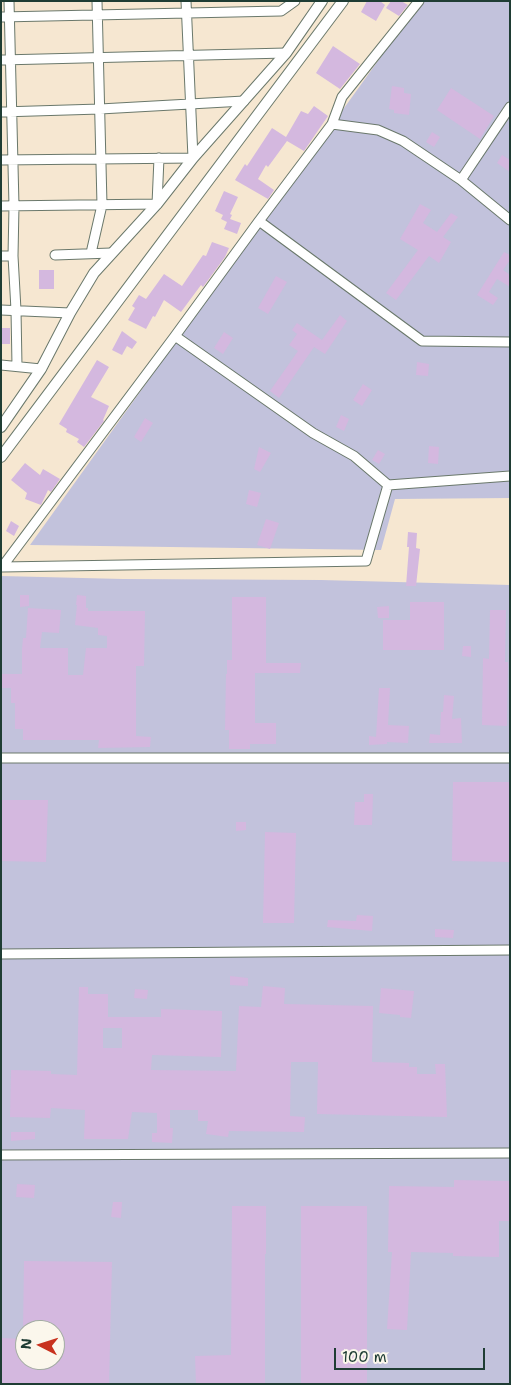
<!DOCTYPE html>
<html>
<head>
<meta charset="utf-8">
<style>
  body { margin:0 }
  #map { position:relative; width:511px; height:1385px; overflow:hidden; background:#f6e7d1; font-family:"Shantell Sans",sans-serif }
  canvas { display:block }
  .frame { position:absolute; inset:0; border:2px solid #1f3d34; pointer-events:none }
  .north { position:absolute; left:15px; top:1320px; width:50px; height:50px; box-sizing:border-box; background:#fbf7ec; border:1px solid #a3ada2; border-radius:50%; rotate:275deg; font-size:14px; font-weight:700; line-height:20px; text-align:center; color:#1f3d34 }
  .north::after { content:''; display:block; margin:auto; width:18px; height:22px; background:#c8321e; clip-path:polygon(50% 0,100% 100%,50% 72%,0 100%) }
  .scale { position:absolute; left:334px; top:1348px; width:151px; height:22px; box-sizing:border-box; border:2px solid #1f3d34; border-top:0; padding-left:6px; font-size:15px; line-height:18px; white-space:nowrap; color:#1f3d34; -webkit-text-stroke:4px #fbf7ec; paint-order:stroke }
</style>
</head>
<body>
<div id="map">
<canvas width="511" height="1385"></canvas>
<div class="frame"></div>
<div class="north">N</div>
<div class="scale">100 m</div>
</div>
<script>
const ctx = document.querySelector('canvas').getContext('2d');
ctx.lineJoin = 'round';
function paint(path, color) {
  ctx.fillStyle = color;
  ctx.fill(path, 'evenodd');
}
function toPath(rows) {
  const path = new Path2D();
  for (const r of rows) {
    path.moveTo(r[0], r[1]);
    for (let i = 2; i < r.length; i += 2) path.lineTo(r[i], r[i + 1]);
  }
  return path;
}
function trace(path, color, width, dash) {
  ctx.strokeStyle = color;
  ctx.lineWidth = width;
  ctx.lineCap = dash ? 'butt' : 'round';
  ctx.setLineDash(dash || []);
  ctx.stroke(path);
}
paint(toPath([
  [421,1,510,1,510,498,395,499,381,550,30,545],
  [1,576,123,579,321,580,510,585,510,1384,1,1384],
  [25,1330,55,1330,55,1360,25,1360]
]), '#c2c2dc');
paint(toPath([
  [367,1,380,1,385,5,376,21,361,12],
  [391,1,401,1,408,5,399,16,386,8],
  [333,46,360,64,340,89,316,73],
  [392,86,404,88,404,93,411,94,409,115,394,113,394,110,389,109],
  [451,88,494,116,480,139,437,110],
  [314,106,328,116,304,151,287,141,268,167,266,165,258,179,274,190,268,199,235,180,245,164,247,166,272,128,286,137,301,111,308,114],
  [432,132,440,137,434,147,426,142],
  [502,155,510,160,510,172,497,163],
  [224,191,238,197,230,214,232,215,230,219,241,223,237,234,224,229,227,222,221,219,223,215,215,211],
  [420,204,431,210,423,223,437,232,451,213,458,217,443,237,451,242,439,263,429,256,396,300,386,293,418,250,400,239],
  [212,242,229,248,225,257,203,287,201,285,181,312,164,300,155,317,153,316,146,329,128,320,135,308,132,306,139,295,146,299,164,274,182,286,203,255,206,256],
  [504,252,510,255,510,260,503,270,510,275,510,287,497,279,489,292,498,298,493,305,477,295],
  [39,270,54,270,54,289,39,289],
  [276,276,287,282,268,314,258,308],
  [340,315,347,321,325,354,314,347,279,398,270,391,298,351,289,345,297,334,292,330,297,323,322,340],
  [1,328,10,328,10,344,1,344],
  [122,331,137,342,132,349,127,346,122,355,112,350],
  [224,332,233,338,223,354,214,348],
  [97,360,109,367,91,397,109,406,103,420,104,421,84,447,77,442,79,439,66,432,67,429,59,424],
  [417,362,429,364,428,376,416,375],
  [363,384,372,390,362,406,353,400],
  [341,415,349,419,344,431,336,427],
  [145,418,153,423,141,442,134,437],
  [429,446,439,447,438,464,428,463],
  [259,447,271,453,260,472,254,469],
  [378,450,385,454,379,464,372,460],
  [25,463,40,475,43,469,60,479,51,492,48,490,41,505,25,499,27,493,11,480],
  [249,490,261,493,257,507,246,504],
  [266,519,279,523,270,549,257,545],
  [11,521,19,526,14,536,6,531],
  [408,532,417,533,416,548,420,549,416,586,406,586,409,547,407,547],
  [20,595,29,595,29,606,20,607],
  [77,595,86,596,86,608,88,608,88,611,145,611,144,666,136,666,136,736,151,737,150,747,98,748,99,740,23,740,23,729,15,729,15,703,11,703,11,688,1,688,1,674,22,674,22,649,23,638,26,638,28,608,61,610,59,633,42,632,40,648,68,648,68,675,83,675,86,648,107,648,107,636,98,635,98,628,75,625,77,605,76,605],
  [232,597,266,597,266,663,301,663,300,673,255,673,255,723,276,723,276,744,250,744,250,749,229,749,229,730,225,730,226,674,227,674,227,660,232,660],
  [410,602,444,602,444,650,383,650,383,620,410,620],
  [389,606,389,618,378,618,377,607],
  [490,610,506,610,505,662,508,662,507,726,482,725,483,658,489,659],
  [463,646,471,646,471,657,462,656],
  [379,688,390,688,388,725,409,726,408,743,387,742,387,744,369,745,369,736,376,737],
  [444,695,454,696,452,719,461,718,462,743,429,743,430,734,440,735,441,712,443,712],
  [453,782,510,782,510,862,452,861],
  [364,794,373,794,372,825,354,825,355,802,364,802],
  [1,800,48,800,46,862,1,861],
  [236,822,246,822,246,830,236,831],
  [265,832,296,833,294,923,263,923],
  [357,915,373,916,372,931,327,927,328,920,356,921],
  [435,929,454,930,453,938,435,937],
  [230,976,248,978,248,986,230,985],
  [263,986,285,988,284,1004,373,1006,372,1062,409,1063,409,1067,417,1067,417,1074,436,1074,435,1064,445,1064,447,1117,317,1114,318,1062,291,1062,290,1116,305,1117,304,1132,229,1131,228,1137,206,1134,208,1121,198,1121,198,1110,170,1110,170,1128,173,1128,172,1143,152,1142,152,1133,157,1133,157,1113,132,1112,128,1139,84,1139,85,1110,51,1108,50,1118,10,1117,11,1070,51,1071,51,1074,77,1075,79,987,88,987,88,994,108,994,108,1017,161,1017,161,1009,222,1011,221,1057,152,1055,151,1070,236,1071,239,1006,261,1007],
  [103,1028,122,1028,122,1048,103,1048],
  [381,988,414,991,411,1018,400,1017,400,1015,379,1013],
  [135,989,148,990,147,999,134,998],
  [11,1132,35,1132,35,1139,11,1141],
  [454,1180,510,1181,510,1221,499,1221,499,1257,453,1256,453,1253,411,1252,407,1330,387,1329,392,1252,388,1252,389,1186,454,1187],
  [17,1184,35,1185,34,1198,16,1197],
  [113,1202,122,1202,121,1218,111,1217],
  [232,1206,266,1206,266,1254,265,1254,265,1384,196,1384,195,1356,231,1355],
  [301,1206,367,1206,367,1384,301,1384],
  [24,1261,112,1262,109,1384,1,1384,1,1338,25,1339,25,1360,55,1360,55,1330,23,1330]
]), '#d4b8df');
const minor = toPath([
  [9,1,14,206,13,256,16,310,17,366],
  [1,17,281,11,295,1],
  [1,60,286,53],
  [1,112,100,109,244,101],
  [332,124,342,97,419,1],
  [1,160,193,158,186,1],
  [461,180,510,107],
  [1,206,157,204,159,158],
  [510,220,461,180,403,141,378,130,332,124,259,221,422,341,510,342],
  [91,253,102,205,97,1],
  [55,255,111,253],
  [1,256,13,256],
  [1,310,70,313],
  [175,336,259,221],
  [1,365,41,369],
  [388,485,510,476],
  [1,567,2,567,366,561,388,485,354,456,313,433,175,336,2,567],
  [1,758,510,758],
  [1,954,510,950],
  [1,1155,510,1153]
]);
const tertiary = toPath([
  [1,427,41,369,70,313,94,273,157,204,193,158,286,53,322,1],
  [1,457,343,1]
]);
trace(minor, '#6a786b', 11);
trace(tertiary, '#6a786b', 12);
trace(minor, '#fff', 9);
trace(tertiary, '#fff', 10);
</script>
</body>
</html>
